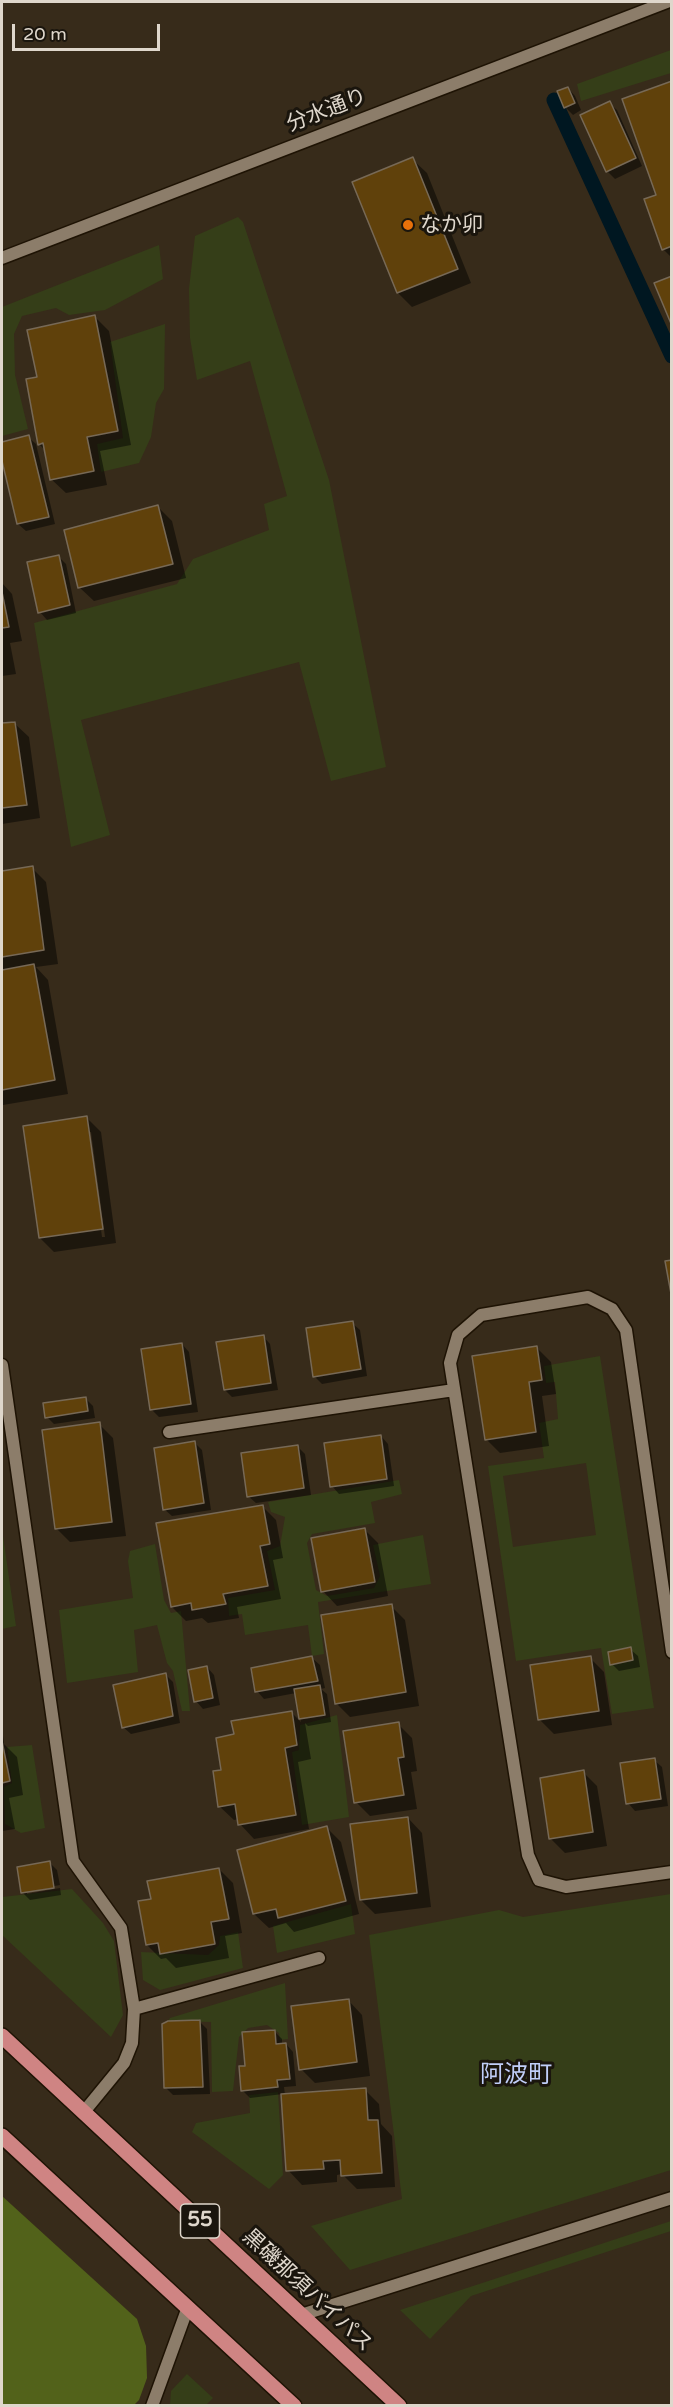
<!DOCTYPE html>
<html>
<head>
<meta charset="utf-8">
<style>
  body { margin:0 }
  #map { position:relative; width:673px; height:2407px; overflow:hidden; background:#372b1a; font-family:"Varela Round",sans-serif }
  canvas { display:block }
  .frame { position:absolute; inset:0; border:3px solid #dfd7cc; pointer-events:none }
  .scale { position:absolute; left:12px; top:24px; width:148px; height:27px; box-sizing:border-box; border:3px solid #dfd7cc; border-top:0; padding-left:8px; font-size:18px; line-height:21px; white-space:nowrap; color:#dfd7cc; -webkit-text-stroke:4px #1a150d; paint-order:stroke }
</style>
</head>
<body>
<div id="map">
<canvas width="673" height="2407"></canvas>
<div class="frame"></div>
<div class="scale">20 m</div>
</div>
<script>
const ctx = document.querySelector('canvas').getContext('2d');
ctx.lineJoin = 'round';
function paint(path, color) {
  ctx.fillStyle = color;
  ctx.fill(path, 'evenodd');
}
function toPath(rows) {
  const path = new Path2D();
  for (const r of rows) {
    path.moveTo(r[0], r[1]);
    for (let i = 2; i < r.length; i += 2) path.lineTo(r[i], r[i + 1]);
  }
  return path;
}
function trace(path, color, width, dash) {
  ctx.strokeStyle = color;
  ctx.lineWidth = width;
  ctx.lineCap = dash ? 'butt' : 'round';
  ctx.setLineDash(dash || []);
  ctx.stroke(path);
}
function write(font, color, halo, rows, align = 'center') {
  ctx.font = font + ' "Varela Round","Noto Sans JP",sans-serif';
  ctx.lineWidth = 6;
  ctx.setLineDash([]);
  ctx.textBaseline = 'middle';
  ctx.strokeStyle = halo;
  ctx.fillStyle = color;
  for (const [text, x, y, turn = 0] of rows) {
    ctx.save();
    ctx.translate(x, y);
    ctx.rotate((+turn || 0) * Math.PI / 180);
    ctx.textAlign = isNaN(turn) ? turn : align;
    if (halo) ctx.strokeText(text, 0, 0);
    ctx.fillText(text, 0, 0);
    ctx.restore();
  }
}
paint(toPath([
  [671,50,671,73,581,101,577,84],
  [238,217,243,222,329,480,386,767,331,781,299,662,81,720,110,835,71,847,34,623,177,584,193,559,269,530,264,504,287,496,250,361,197,380,190,338,189,289,195,236],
  [159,245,163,279,105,310,69,315,56,308,22,316,14,334,15,375,28,429,2,436,2,307],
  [165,324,164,389,156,403,151,437,139,463,101,472,97,444,123,438,110,342],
  [600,1356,654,1708,612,1714,601,1648,516,1661,488,1466,544,1458,539,1423,558,1419,555,1382,546,1383,544,1366],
  [586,1463,596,1535,513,1547,503,1476],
  [399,1480,402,1494,371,1502,375,1523,312,1534,307,1543,316,1590,327,1596,374,1588,380,1576,373,1545,423,1535,431,1584,318,1602,324,1654,312,1656,308,1625,245,1635,242,1614,229,1616,228,1598,275,1590,267,1551,280,1546,285,1517,271,1512,268,1502],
  [2,1529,16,1626,2,1629],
  [155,1544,164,1600,171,1613,181,1611,190,1711,182,1711,173,1671,167,1663,157,1625,134,1630,138,1672,67,1683,59,1610,133,1598,128,1561,130,1551],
  [337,1715,349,1817,302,1825,292,1752,299,1750,300,1725],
  [32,1745,45,1828,21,1833,5,1824,4,1787,12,1783,7,1747],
  [72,1889,103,1923,114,1941,123,2015,111,2037,2,1935,2,1897],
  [671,1894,671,2170,350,2270,311,2226,402,2199,369,1935,499,1910,523,1917],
  [351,1904,355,1934,277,1953,273,1926],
  [238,1932,243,1968,160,1990,143,1980,141,1952,208,1955,219,1945,220,1936],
  [285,1983,288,2039,280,2040,279,2033,267,2025,248,2028,239,2037,233,2091,212,2092,211,2022,168,2021,170,2018],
  [278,2092,283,2175,269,2189,192,2132,196,2123,250,2113,249,2095],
  [671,2221,671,2231,471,2296,430,2339,400,2310],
  [187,2374,213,2398,206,2405,170,2405,171,2391]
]), '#353e18');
paint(toPath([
  [2,2196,137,2319,146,2346,147,2378,139,2400,134,2405,2,2405]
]), '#52621a');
paint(toPath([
  [672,83,672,258,663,249,658,196],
  [568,88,575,96,581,110,573,115,565,107],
  [609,103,617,110,642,166,615,179,607,171,582,116],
  [412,159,427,173,471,283,412,307,398,293,354,183],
  [95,317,109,331,131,445,100,451,107,485,66,493,51,479,46,451,39,444,38,378],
  [28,437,36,444,55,524,26,531,18,524,2,455,2,444],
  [158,507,172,521,186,578,94,601,79,587],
  [59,557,66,564,76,613,47,620,40,612],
  [2,583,12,594,22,641,10,643,16,674,2,676],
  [14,723,29,737,40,818,2,824,2,725],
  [32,868,46,882,58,964,36,967,48,980,68,1094,3,1105,2,872],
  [87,1118,101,1132,116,1243,54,1252,40,1238],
  [88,1132,91,1132,105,1237,102,1237],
  [352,1323,360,1330,367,1376,322,1384,314,1376],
  [263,1336,270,1344,278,1390,232,1397,225,1390],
  [182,1344,189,1352,198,1412,159,1417,152,1410,143,1350],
  [537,1348,551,1362,556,1394,542,1396,549,1446,500,1453,486,1439],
  [86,1399,93,1406,95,1418,54,1424,47,1417],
  [99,1424,113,1438,126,1536,70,1542,56,1528],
  [381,1436,388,1444,394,1486,339,1494,332,1486],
  [195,1443,202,1450,211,1510,172,1516,164,1509],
  [297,1446,305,1454,311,1495,256,1503,248,1496],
  [262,1506,276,1520,283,1558,273,1560,281,1599,237,1607,239,1618,208,1623,202,1618,186,1621,172,1607],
  [364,1529,378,1543,388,1596,337,1606,323,1591],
  [391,1606,405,1620,419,1706,350,1717,336,1703],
  [630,1649,638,1656,640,1667,619,1671,612,1664],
  [312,1658,320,1665,325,1688,321,1689,327,1694,331,1722,308,1726,305,1723,311,1759,298,1762,309,1829,254,1839,240,1824,239,1819,234,1820,219,1806,223,1771,235,1736,291,1712,301,1722,296,1693,264,1699,257,1691],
  [590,1658,604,1672,612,1725,554,1734,539,1719],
  [207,1667,214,1675,220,1705,203,1709,196,1701],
  [166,1675,173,1682,180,1723,131,1734,123,1727],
  [398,1724,412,1738,417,1771,411,1772,417,1809,370,1816,356,1802],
  [2,1728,4,1744,17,1757,23,1795,9,1798,15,1829,2,1831],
  [654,1760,662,1767,668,1806,635,1811,628,1803],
  [583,1772,597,1786,607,1846,565,1853,551,1839],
  [408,1818,422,1833,431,1907,375,1914,361,1900],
  [327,1828,341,1842,359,1914,294,1932,286,1923,269,1928,254,1914],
  [50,1863,57,1870,60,1885,27,1891,27,1894,60,1888,61,1895,30,1900,23,1893],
  [219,1869,233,1883,242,1933,225,1936,229,1958,176,1968,166,1958,161,1959,147,1945,152,1900],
  [348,2000,362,2015,370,2076,315,2083,301,2069],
  [200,2022,207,2029,210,2094,173,2095,165,2087],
  [274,2031,282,2039,282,2045,286,2044,293,2052,296,2086,284,2087,285,2095,365,2090,379,2104,381,2124,392,2136,395,2187,357,2189,342,2174,337,2175,337,2182,302,2185,288,2170,283,2094,250,2098,242,2090,247,2067]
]), '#0007');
trace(toPath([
  [554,100,672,356]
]), '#001721', 15);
const building = toPath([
  [672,81,672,246,662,250,644,199,656,195,622,99,672,81],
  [568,87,575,103,564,108,557,91,568,87],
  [610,101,636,158,606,172,580,115,610,101],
  [413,157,458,269,397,293,352,182,413,157],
  [672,276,672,326,654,283,672,276],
  [95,315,118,431,87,437,94,471,50,480,43,443,38,445,26,379,37,377,27,330,95,315],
  [29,435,49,517,17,524,2,461,2,442,29,435],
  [158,505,173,564,78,588,64,530,158,505],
  [59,555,70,605,38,613,27,562,59,555],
  [2,592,9,627,2,628,2,592],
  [15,722,27,805,2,808,2,723,15,722],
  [33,866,44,950,2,957,2,871,33,866],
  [34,964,55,1080,2,1090,2,970,34,964],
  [87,1116,103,1229,39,1238,23,1126,87,1116],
  [672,1260,672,1299,665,1261,672,1260],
  [353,1321,361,1369,313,1377,306,1328,353,1321],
  [264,1335,271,1383,224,1390,216,1342,264,1335],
  [182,1343,191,1404,150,1410,141,1349,182,1343],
  [537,1346,542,1380,529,1382,536,1432,485,1440,472,1356,537,1346],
  [86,1397,88,1411,45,1418,43,1403,86,1397],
  [100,1422,112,1522,55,1529,42,1430,100,1422],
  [381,1435,387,1479,330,1487,324,1443,381,1435],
  [195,1441,204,1503,163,1510,154,1448,195,1441],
  [298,1445,304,1488,247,1497,241,1453,298,1445],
  [263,1505,270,1544,260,1546,268,1586,223,1594,226,1604,192,1610,191,1603,171,1607,156,1523,263,1505],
  [365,1528,375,1582,321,1592,311,1538,365,1528],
  [392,1604,406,1692,335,1704,321,1615,392,1604],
  [631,1647,633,1660,610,1665,608,1652,631,1647],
  [312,1656,318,1681,255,1692,251,1668,312,1656],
  [591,1656,599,1711,538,1720,530,1665,591,1656],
  [207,1666,213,1698,194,1702,188,1670,207,1666],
  [166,1673,173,1716,122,1728,113,1685,166,1673],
  [320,1685,325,1715,299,1719,294,1689,320,1685],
  [292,1711,297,1745,285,1748,296,1815,238,1825,235,1804,218,1807,213,1771,221,1770,216,1738,234,1734,231,1721,292,1711],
  [399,1722,404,1757,398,1758,404,1795,354,1803,343,1731,399,1722],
  [2,1741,10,1781,2,1783,2,1741],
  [655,1758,661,1799,626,1804,620,1763,655,1758],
  [584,1770,593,1832,549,1839,540,1778,584,1770],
  [408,1817,417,1893,360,1900,350,1824,408,1817],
  [327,1826,346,1901,278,1918,276,1909,253,1914,237,1850,327,1826],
  [50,1861,54,1888,21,1893,17,1867,50,1861],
  [219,1868,229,1919,211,1922,215,1944,160,1954,158,1943,146,1945,138,1901,151,1899,147,1881,219,1868],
  [349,1999,357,2062,299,2070,291,2006,349,1999],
  [200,2020,203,2087,164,2088,162,2024,168,2021,200,2020],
  [275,2030,276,2044,286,2043,290,2079,277,2080,278,2087,241,2091,239,2066,245,2066,242,2032,275,2030],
  [366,2088,368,2120,378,2120,382,2173,341,2176,340,2160,323,2161,324,2169,286,2171,281,2094,366,2088]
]);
paint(building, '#60410b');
trace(building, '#776956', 1.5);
const minor = toPath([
  [2,1365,73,1861,121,1928,134,2009,132,2043,124,2063,83,2113],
  [169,1432,454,1390],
  [672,1652,626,1330,612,1309,588,1297,481,1315,458,1335,450,1363,528,1855,539,1880,566,1887,672,1872],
  [134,2009,319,1958],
  [301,2315,672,2198],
  [152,2406,188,2307]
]);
const tertiary = toPath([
  [2,258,667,2]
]);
const primary = toPath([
  [2,2036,399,2406],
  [2,2136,294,2406]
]);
trace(minor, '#1e1304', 15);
trace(tertiary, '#1e1304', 15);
trace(primary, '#1e1304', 18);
trace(minor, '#8c7d6a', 12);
trace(tertiary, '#8c7d6a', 12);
trace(primary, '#cf8483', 15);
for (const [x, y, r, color] of [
  [408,225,6,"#e8710a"]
]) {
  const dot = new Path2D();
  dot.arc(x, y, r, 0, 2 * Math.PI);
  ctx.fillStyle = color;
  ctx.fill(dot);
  trace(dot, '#1a150d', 2);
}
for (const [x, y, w] of [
  [200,2221,39]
]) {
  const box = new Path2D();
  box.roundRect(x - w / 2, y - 17, w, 34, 4.5);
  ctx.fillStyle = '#1a150d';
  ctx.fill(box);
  trace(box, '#dfd7cc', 1.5);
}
write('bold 20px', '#dfd7cc', null, [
  ["55",200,2221]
]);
write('21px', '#dfd7cc', '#1a150d', [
  ["分水通り",327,111,-21],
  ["黒磯那須バイパス",307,2291,43]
]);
write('21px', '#dfd7cc', '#1a150d', [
  ["なか卯",420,225]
], 'left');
write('24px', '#c0cef8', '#1a150d', [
  ["阿波町",516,2076]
]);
</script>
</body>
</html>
